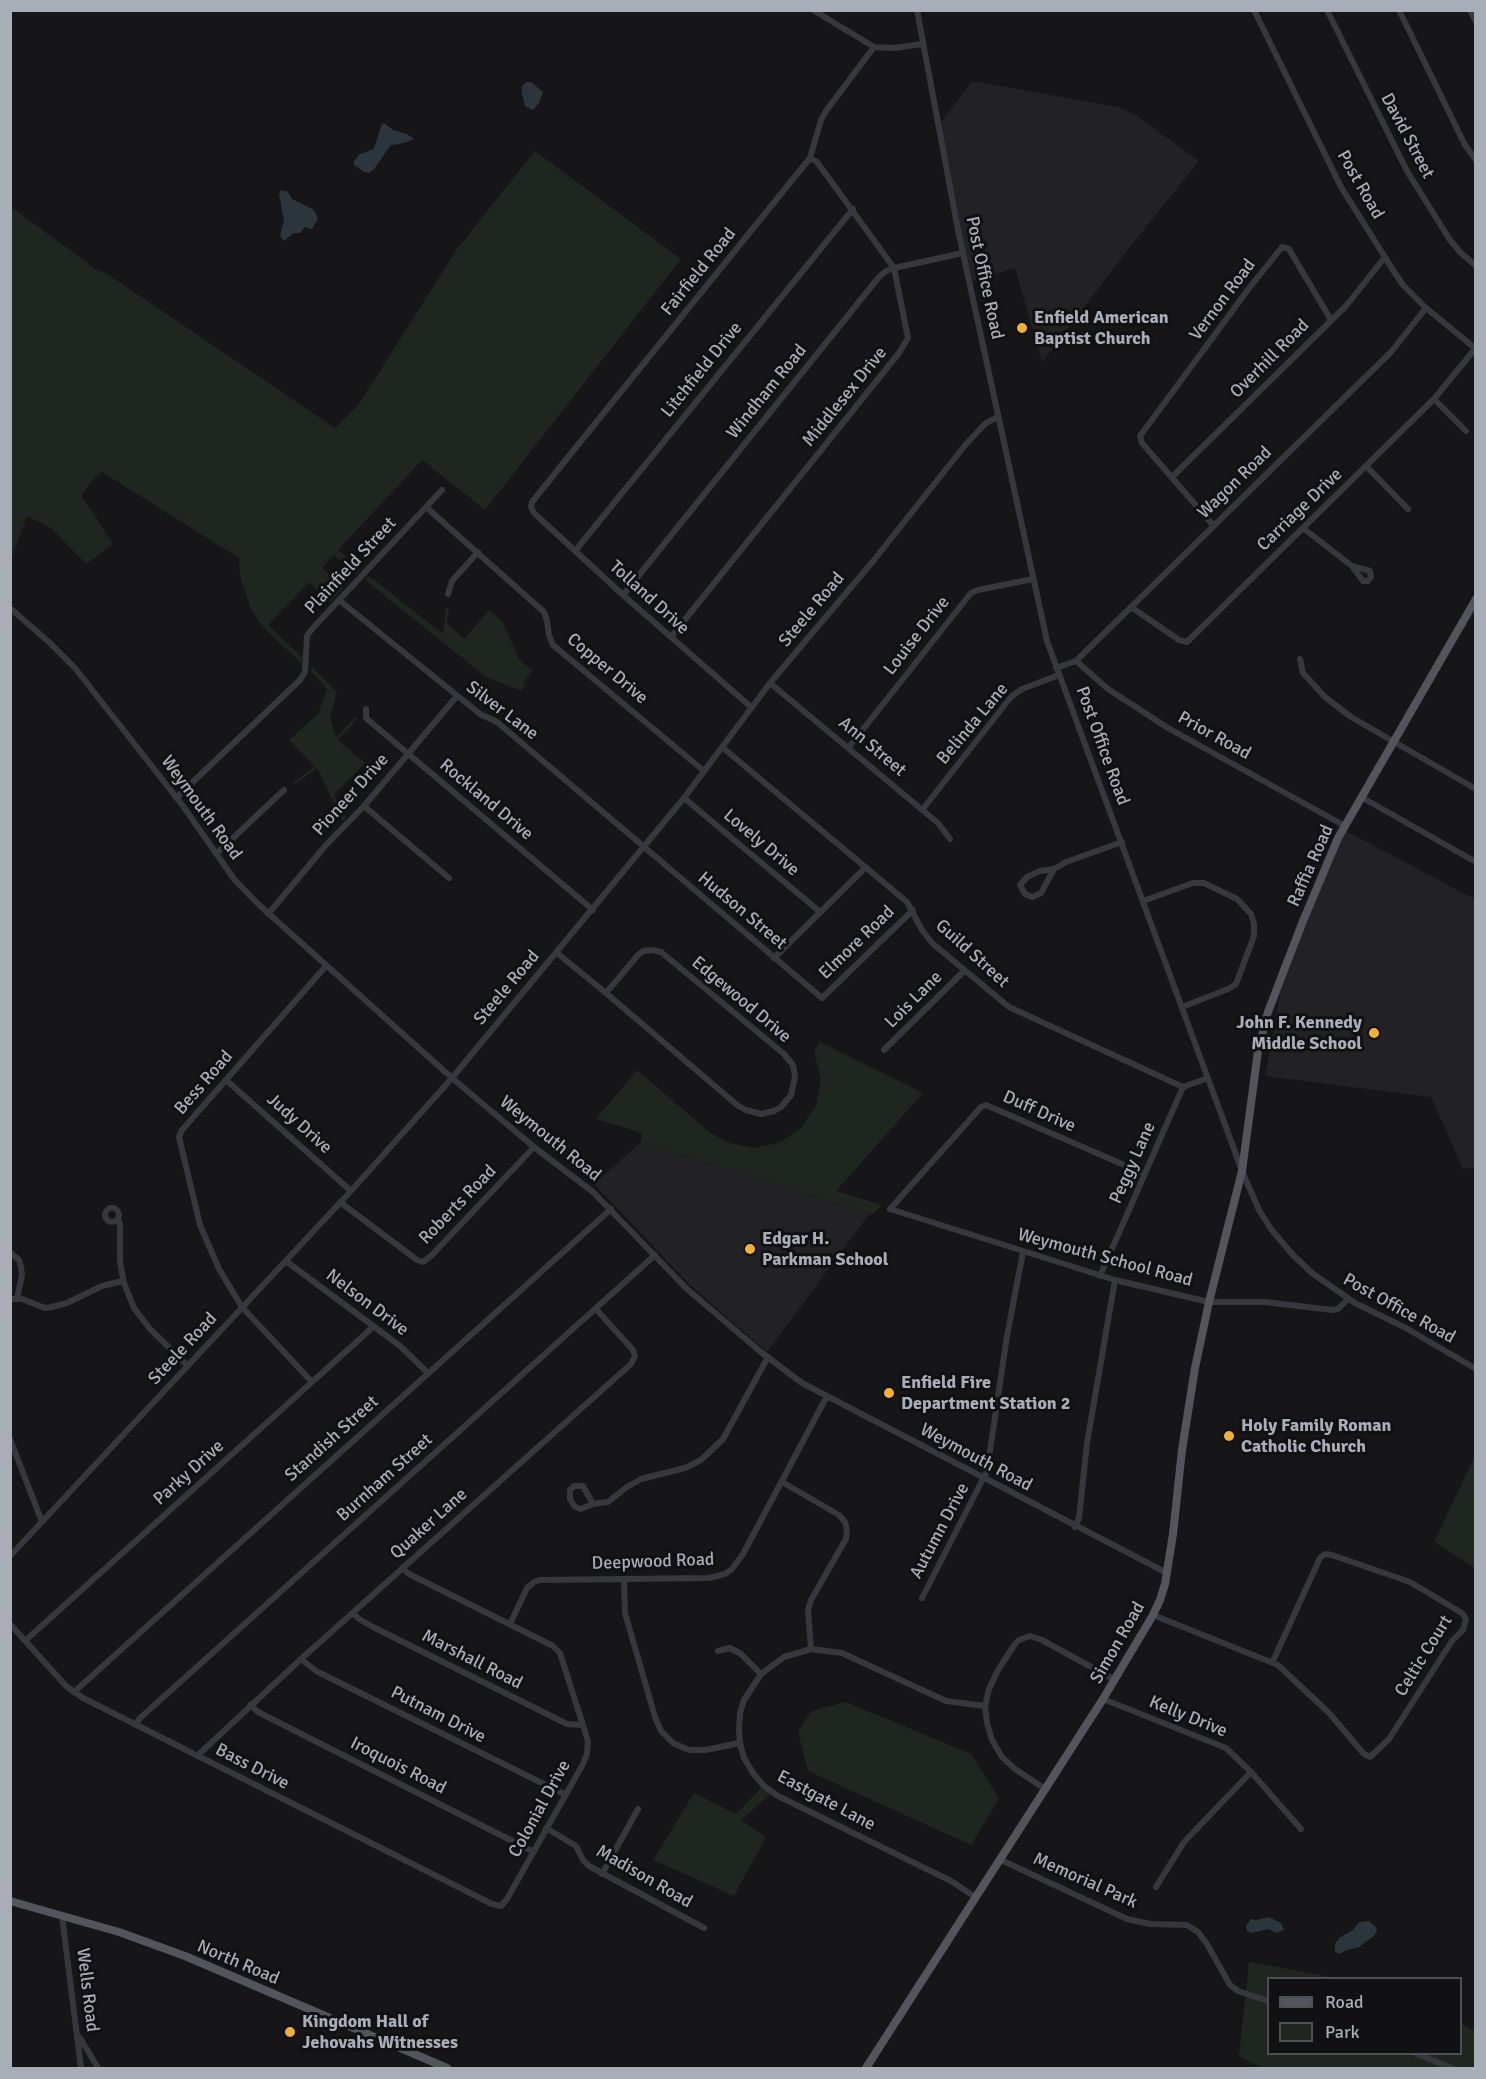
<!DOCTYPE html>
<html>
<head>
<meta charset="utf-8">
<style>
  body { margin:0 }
  #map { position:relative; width:1486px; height:2079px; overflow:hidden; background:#161618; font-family:Signika,sans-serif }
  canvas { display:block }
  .frame { position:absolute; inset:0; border:12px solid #a8adb8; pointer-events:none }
  .legend { position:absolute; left:1267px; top:1977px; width:195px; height:78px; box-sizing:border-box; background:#111113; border:2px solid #4d4f55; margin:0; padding:8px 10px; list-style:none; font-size:18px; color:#a8adb8 }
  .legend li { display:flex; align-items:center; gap:12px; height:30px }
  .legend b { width:30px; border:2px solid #4d4f55 }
</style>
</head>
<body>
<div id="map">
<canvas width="1486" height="2079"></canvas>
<div class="frame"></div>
<ul class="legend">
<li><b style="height:8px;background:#53555c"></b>Road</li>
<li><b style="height:16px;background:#1e261f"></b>Park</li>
</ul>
</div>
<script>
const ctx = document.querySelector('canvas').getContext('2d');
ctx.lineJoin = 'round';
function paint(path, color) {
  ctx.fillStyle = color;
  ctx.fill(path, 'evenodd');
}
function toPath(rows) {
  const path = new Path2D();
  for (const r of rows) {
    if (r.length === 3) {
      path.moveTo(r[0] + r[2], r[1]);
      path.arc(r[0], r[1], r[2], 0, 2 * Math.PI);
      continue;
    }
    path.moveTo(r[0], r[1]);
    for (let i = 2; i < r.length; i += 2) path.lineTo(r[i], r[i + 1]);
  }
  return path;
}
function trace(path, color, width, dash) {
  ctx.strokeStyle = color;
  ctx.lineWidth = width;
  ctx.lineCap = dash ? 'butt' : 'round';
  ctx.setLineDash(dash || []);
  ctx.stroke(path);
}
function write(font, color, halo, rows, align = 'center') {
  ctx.font = font + ' Signika,sans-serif';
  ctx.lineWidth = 6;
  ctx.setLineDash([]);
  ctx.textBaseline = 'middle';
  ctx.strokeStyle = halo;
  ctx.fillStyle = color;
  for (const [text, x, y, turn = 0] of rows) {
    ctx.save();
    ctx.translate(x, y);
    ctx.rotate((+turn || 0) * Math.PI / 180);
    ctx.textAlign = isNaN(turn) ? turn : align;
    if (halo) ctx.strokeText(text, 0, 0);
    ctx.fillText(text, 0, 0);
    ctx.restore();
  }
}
paint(toPath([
  [972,81,1118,107,1136,115,1199,161,1130,247,1042,362,1015,268,968,283,939,125],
  [1342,829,1475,899,1475,1167,1463,1169,1431,1097,1265,1076,1281,991],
  [641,1142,870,1213,767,1352,689,1284,594,1184]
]), '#222225');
paint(toPath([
  [535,151,681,259,485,510,422,460,338,550,360,569,356,573,334,555,322,568,343,588,330,602,309,582,268,625,302,657,302,664,261,625,251,609,240,577,239,558,102,472,90,483,82,496,113,544,86,564,51,528,27,516,11,560,11,207,92,266,93,268,106,273,335,428,359,404,457,249],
  [369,576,443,634,446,608,449,608,447,623,464,639,489,610,502,621,519,659,533,671,523,682,526,685,521,691,486,677,365,580],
  [312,667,337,692,330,718,336,738,355,717,357,719,338,740,365,763,334,795,346,818,343,821,317,768,294,785,293,783,315,766,289,740,318,714,327,689,311,672],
  [820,1042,923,1093,836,1191,882,1205,873,1214,641,1142,642,1133,596,1119,637,1070,707,1130,726,1142,753,1148,779,1143,801,1128,816,1106,821,1079,814,1052],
  [1475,1456,1475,1568,1434,1542],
  [846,1702,971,1754,999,1798,971,1845,808,1771,798,1732,811,1711],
  [765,1784,774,1791,741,1820,766,1837,734,1896,653,1860,694,1793,736,1814],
  [1249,1962,1337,1978,1268,1978,1268,2054,1460,2054,1461,2024,1475,2031,1475,2068,1262,2068,1239,2056]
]), '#1e261f');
paint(toPath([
  [526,82,531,82,543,92,539,103,533,110,525,106,522,94,522,86],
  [384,123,393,130,407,134,414,139,400,144,391,145,374,169,369,173,364,172,354,165,354,161,360,154,374,149,381,126],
  [281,190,288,192,292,199,314,210,318,219,312,229,305,227,300,233,294,233,284,241,280,236,284,221,279,194],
  [1269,1917,1281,1923,1284,1930,1277,1933,1268,1929,1252,1933,1247,1931,1246,1926,1251,1919,1257,1920],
  [1369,1921,1376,1927,1377,1931,1374,1936,1359,1947,1347,1950,1339,1954,1335,1952,1335,1944,1339,1938,1353,1930,1359,1922]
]), '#2c353c');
trace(toPath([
  [813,10,874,47,895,48,922,44],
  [917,10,958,230,1047,641,1242,1171,1259,1210,1271,1229,1292,1254,1312,1273,1355,1303,1406,1328,1476,1369],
  [1254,10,1341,187,1393,270,1403,285,1426,308,1476,349],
  [1327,10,1407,171,1450,240,1461,253,1476,266],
  [1399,10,1465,145,1476,160],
  [1470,10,1476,22],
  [1434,399,1466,431],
  [1366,466,1408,509],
  [1172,477,1346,306,1385,257],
  [426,507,544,612,547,621,549,635,553,645,704,771],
  [1213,525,1142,443,1140,436,1250,287,1282,247,1289,249,1331,320],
  [1303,528,1352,566,1363,581,1368,581,1371,577,1370,571,1352,566],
  [575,551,853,209],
  [448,594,452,581,478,552],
  [623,595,879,277,886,271,894,268,963,253],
  [339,600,480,714,497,722,822,998,913,910],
  [1131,607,1179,640,1187,642,1434,399,1475,349],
  [10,608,51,644,75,668,183,806,234,879,258,904,452,1078,534,1147,593,1192,687,1289,762,1353,802,1383,1167,1573],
  [671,637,899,353,908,338,894,268,817,162,810,158],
  [1300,659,1303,673,1325,697,1351,717,1476,789],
  [1076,661,1108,689,1168,728,1345,826],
  [1056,668,1076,661,1391,352,1426,308],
  [770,683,938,823,950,839],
  [751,707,623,595,534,513,531,507,532,502,577,446,810,158,821,120,826,111,874,47],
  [366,709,366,718,373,724,593,910],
  [722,747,907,902,922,930,932,943,1009,1007,1183,1087],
  [849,747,971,593,978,590,1033,579],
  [1361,797,1476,862],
  [176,798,300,680,305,672,307,636,311,630,442,490],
  [684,798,819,911],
  [364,806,449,878],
  [922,810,1011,697,1022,689,1059,675],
  [216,854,284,790],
  [1054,869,1041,893,1032,897,1025,894,1020,885,1027,877,1040,871,1054,869],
  [1054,869,1066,862,1122,842],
  [1143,901,1193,883,1204,883,1237,899,1251,914,1254,924,1254,936,1236,984,1228,989,1182,1007],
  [268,914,327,844,364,806,457,696],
  [652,950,661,952,784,1054,793,1065,795,1077,791,1095,781,1107,774,1111,761,1114,746,1110,737,1105,606,993,638,955,643,951,652,950],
  [557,953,606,993],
  [774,958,866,867],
  [884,1050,964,971],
  [226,1080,351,1191],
  [1145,1174,986,1105,981,1107,890,1209,1115,1280,1209,1302,1265,1302,1332,1310,1338,1309,1348,1299],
  [340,1202,417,1260,423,1262,431,1256,534,1147],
  [112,1215,7],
  [118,1220,120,1224,120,1262,124,1283,134,1308,150,1329,188,1366],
  [10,1252,19,1260,21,1267,22,1275,17,1299],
  [286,1261,400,1346,428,1373],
  [1100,1276,1183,1087,1208,1078],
  [10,1299,22,1299,45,1308,52,1307,67,1303,102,1286,123,1281],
  [312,1382,242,1307,219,1269,200,1225,179,1137,182,1130,326,966],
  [10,1439,42,1522],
  [782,1482,839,1515,845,1522,847,1530,846,1539,811,1600,808,1610,811,1649],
  [593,1504,581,1509,575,1507,570,1499,570,1490,574,1486,583,1486,593,1504,608,1502,627,1487,641,1479,685,1468,701,1460,723,1439,768,1357],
  [1075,1527,1079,1518,1087,1443,1115,1280],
  [10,1556,351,1191,452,1078,684,798,770,683,874,560,966,444,986,423,998,417],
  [624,1579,625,1613,655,1717,661,1731,673,1743,689,1750,705,1750,740,1743],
  [922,1598,987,1471,1007,1336,1023,1252],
  [353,1613,359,1619,373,1627,567,1724,582,1725],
  [1153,1615,1278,1665,1329,1713,1364,1754,1370,1757,1389,1739,1452,1641,1463,1630,1466,1619,1462,1613,1410,1582,1332,1555,1325,1554,1320,1558,1273,1661],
  [10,1624,66,1686,83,1698,492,1904,501,1906,507,1899,583,1764,587,1754,588,1741,560,1653,553,1646,409,1574,402,1568],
  [510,1624,527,1588,534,1582,540,1580,709,1578,725,1574,731,1570,743,1554,827,1396],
  [26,1640,373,1327],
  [718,1651,730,1648,741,1654,761,1674],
  [301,1659,316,1671,564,1794],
  [74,1692,611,1209],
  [1103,1699,1226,1748,1251,1772,1301,1829],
  [250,1705,258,1712,534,1852],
  [136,1724,139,1719,655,1255],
  [197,1756,301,1659,631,1364,635,1356,633,1350,596,1309],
  [1045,1789,1015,1769,1002,1757,992,1740,987,1723,985,1706,989,1689,998,1670,1015,1644,1019,1640,1030,1636,1042,1640,1115,1680],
  [546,1828,576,1846,583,1860,589,1866,704,1928],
  [999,1859,1127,1919,1150,1924,1187,1925,1198,1932,1207,1944,1230,1985,1238,1991,1268,2001],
  [602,1874,638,1809],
  [1156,1887,1184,1842,1251,1772],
  [975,1897,951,1881,778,1796,764,1786,753,1773,744,1758,740,1743,739,1730,740,1713,744,1700,761,1674,784,1657,811,1649,842,1653,946,1701,985,1706],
  [62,1916,81,2068],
  [80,2038,98,2068],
  [1417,2054,1452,2068]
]), '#37383d', 6);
trace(toPath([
  [10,1901,119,1932,185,1956,447,2068],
  [866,2068,1103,1699,1153,1615,1160,1600,1165,1584,1173,1534,1182,1450,1195,1368,1209,1302,1242,1171,1258,1051,1268,1012,1303,921,1338,838,1476,599]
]), '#53555c', 8);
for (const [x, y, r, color] of [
  [1022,328,6,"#f2b134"],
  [1374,1033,6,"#f2b134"],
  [750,1249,6,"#f2b134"],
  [889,1393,6,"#f2b134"],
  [1229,1436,6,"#f2b134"],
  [290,2032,6,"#f2b134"]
]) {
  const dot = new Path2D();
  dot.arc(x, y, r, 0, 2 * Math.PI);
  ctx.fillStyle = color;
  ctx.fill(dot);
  trace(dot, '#111113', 2);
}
write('18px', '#a8adb8', '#111113', [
  ["David Street",1407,136,62],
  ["Post Road",1360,185,60],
  ["Fairfield Road",699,272,-51],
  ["Post Office Road",984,278,78],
  ["Vernon Road",1223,300,-53],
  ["Overhill Road",1270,359,-45],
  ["Litchfield Drive",702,370,-51],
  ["Windham Road",767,392,-51],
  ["Middlesex Drive",845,397,-51],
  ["Wagon Road",1235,483,-44],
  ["Carriage Drive",1300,510,-44],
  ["Plainfield Street",351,566,-47],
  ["Tolland Drive",649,598,42],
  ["Steele Road",812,610,-50],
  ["Louise Drive",917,636,-52],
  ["Copper Drive",607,669,40],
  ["Silver Lane",502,711,37],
  ["Belinda Lane",973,724,-50],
  ["Prior Road",1214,736,29],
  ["Post Office Road",1102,746,70],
  ["Ann Street",872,747,40],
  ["Pioneer Drive",351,795,-48],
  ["Rockland Drive",486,800,40],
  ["Weymouth Road",201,808,54],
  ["Lovely Drive",761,843,40],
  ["Raffia Road",1311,866,-66],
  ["Hudson Street",742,911,40],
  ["Elmore Road",857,943,-44],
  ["Guild Street",972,954,42],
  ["Steele Road",507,988,-50],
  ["Edgewood Drive",741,1000,40],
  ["Lois Lane",914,1000,-45],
  ["Bess Road",204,1083,-49],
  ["Duff Drive",1039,1112,24],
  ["Judy Drive",299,1124,42],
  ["Weymouth Road",550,1139,39],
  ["Peggy Lane",1133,1163,-66],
  ["Roberts Road",458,1205,-46],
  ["Weymouth School Road",1105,1258,15],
  ["Nelson Drive",367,1303,37],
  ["Post Office Road",1399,1309,29],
  ["Steele Road",183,1349,-47],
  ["Standish Street",332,1439,-42],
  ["Weymouth Road",976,1458,28],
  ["Parky Drive",189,1473,-42],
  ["Burnham Street",385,1478,-42],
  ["Quaker Lane",429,1524,-42],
  ["Autumn Drive",940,1531,-62],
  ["Deepwood Road",653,1562,-2],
  ["Simon Road",1118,1643,-60],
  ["Celtic Court",1424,1656,-58],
  ["Marshall Road",472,1660,27],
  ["Putnam Drive",438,1715,27],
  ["Kelly Drive",1188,1717,22],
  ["Iroquois Road",398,1766,27],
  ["Bass Drive",252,1767,27],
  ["Eastgate Lane",826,1801,28],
  ["Colonial Drive",540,1809,-61],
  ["Madison Road",644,1877,30],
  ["Memorial Park",1085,1881,24],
  ["North Road",238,1963,23],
  ["Wells Road",87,1990,83]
]);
write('bold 18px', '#a8adb8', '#111113', [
  ["Enfield American",1034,318],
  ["Baptist Church",1034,339],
  ["John F. Kennedy",1362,1023,"right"],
  ["Middle School",1362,1044,"right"],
  ["Edgar H.",762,1239],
  ["Parkman School",762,1260],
  ["Enfield Fire",901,1383],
  ["Department Station 2",901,1404],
  ["Holy Family Roman",1241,1426],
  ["Catholic Church",1241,1447],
  ["Kingdom Hall of",302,2022],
  ["Jehovahs Witnesses",302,2043]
], 'left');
</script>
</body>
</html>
